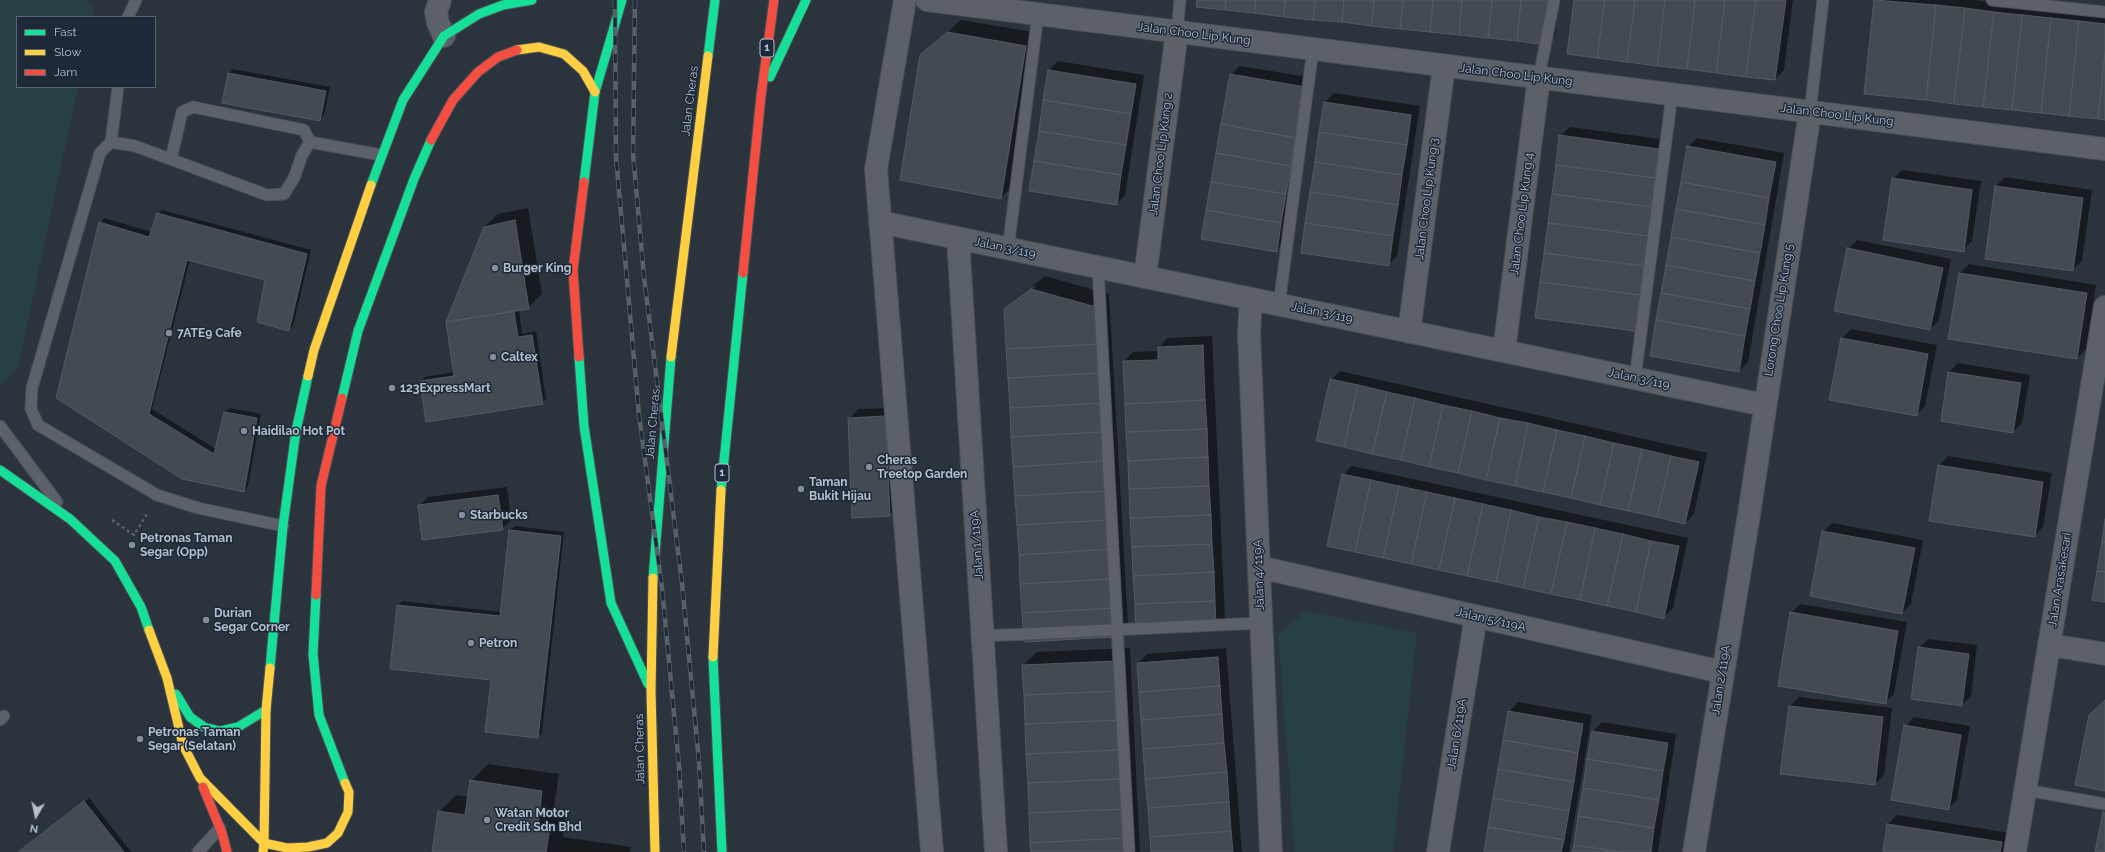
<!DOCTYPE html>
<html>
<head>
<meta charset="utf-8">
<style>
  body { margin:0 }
  #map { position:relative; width:2105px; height:852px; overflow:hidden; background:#2b333c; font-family:Raleway,sans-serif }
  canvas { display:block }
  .legend { position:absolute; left:16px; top:16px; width:140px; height:72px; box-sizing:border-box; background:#1d2938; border:1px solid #5a6574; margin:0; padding:5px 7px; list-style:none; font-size:12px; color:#b5bfcd }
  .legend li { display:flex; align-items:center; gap:8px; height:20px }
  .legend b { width:20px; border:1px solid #5a6574 }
  .north { position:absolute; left:16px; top:796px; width:40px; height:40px; -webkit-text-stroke:3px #1d2938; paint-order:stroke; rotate:189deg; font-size:11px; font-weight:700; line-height:16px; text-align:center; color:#b5bfcd }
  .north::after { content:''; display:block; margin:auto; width:14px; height:18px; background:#b5bfcd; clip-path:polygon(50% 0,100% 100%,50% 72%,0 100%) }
</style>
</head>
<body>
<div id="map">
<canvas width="2105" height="852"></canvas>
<ul class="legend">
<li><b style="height:5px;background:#16e098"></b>Fast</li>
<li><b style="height:5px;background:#ffcf43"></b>Slow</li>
<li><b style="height:5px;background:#f24e42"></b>Jam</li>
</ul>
<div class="north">N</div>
</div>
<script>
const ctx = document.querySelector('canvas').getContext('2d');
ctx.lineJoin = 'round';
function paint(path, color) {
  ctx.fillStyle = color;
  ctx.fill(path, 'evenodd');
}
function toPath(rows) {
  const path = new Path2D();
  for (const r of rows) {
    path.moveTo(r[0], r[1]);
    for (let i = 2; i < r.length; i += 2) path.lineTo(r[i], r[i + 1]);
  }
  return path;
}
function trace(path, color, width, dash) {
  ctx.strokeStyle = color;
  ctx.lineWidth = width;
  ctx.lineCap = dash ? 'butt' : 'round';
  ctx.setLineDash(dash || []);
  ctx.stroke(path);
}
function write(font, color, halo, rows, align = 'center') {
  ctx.font = font + ' Raleway,sans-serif';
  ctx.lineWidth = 3;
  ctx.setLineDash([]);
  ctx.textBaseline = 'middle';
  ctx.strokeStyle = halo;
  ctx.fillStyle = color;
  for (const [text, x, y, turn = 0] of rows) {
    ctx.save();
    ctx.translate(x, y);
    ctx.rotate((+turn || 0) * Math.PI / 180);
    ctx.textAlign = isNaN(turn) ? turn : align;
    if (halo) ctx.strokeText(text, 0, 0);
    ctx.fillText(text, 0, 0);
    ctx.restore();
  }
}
paint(toPath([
  [0,0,86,0,94,11,92,17,17,17,17,87,78,87,18,368,0,386],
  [1305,611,1417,633,1393,852,1295,852,1278,635]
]), '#274043');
paint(toPath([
  [1198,0,1559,0,1555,35,1546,44],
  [1575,0,1793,0,1784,70,1775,79],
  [1875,0,1974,0,2105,14,2105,119,1865,93],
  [961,20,1039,33,1014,184,1001,198,921,56],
  [1058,61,1144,75,1125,195,1116,204,1049,70],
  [1240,66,1314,78,1285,241,1276,250,1231,75],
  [233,69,330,87,324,115,320,120,229,73],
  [1334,93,1420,106,1397,256,1388,265,1325,102],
  [1570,127,1668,140,1644,321,1635,330,1560,136],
  [1697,138,1784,153,1748,362,1739,371,1688,147],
  [1902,170,1981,181,1972,241,1963,250,1893,179],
  [2005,177,2092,190,2082,261,2072,270,1996,186],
  [528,208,542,294,528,308,519,309,522,334,536,331,546,399,542,403,421,381,425,377,454,372,484,227,498,214],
  [162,210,311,250,293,326,289,330,266,279,190,260,152,409,216,449,225,412,230,408,261,414,248,486,243,491,57,398,100,223,104,218,152,232,158,214],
  [1857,240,1951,259,1939,320,1930,329,1848,249],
  [1969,264,2096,285,2086,349,2077,358,1960,273],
  [1045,276,1109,294,1128,623,1115,636,1005,310,1019,296],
  [1034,285,1036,287,1017,301,1017,298],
  [1851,329,1937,345,1925,406,1916,415,1830,399,1842,338],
  [1212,336,1225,619,1216,628,1124,362,1133,352,1159,351,1159,347,1168,338],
  [1958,363,2030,375,2022,423,2013,432,1949,372],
  [1340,371,1707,453,1694,514,1685,523,1331,380],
  [894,408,898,506,889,515,849,419,858,409],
  [1948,456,2052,473,2043,527,2034,536,1939,466],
  [1352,466,1688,538,1673,608,1664,617,1343,475],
  [507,487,511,520,502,529,419,506,428,497],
  [1832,523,1923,540,1911,604,1902,613,1823,532],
  [515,526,564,532,542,733,538,737,492,680,398,606,402,601,501,612,510,530],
  [1800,604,1907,622,1894,694,1885,703,1791,613],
  [1928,639,1977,645,1971,696,1962,705,1919,648],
  [1130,648,1140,852,1032,852,1023,665,1037,652],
  [1226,648,1242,852,1152,852,1138,663,1147,654],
  [1799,697,1892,708,1884,775,1875,784,1790,706],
  [1518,702,1592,715,1569,852,1485,852,1509,711],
  [1914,717,1970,726,1957,800,1948,809,1905,726],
  [1602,722,1676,734,1658,852,1573,852,1593,731],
  [488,764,559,774,554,808,566,810,563,837,631,847,630,852,433,852,439,812,456,795,468,797,471,781],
  [89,798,131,852,18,852],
  [1897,815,2010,833,2007,852,1884,852,1888,824]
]), '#0007');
const building = toPath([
  [1197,0,1226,0,1225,10,1196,7,1197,0],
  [1226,0,1256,0,1254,13,1225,10,1226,0],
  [1256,0,1285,0,1284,17,1254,13,1256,0],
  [1285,0,1315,0,1313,20,1284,17,1285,0],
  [1315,0,1344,0,1342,22,1313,20,1315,0],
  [1344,0,1374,0,1371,26,1342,22,1344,0],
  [1374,0,1403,0,1400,29,1371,26,1374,0],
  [1403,0,1433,0,1430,32,1400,29,1403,0],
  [1433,0,1462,0,1459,35,1430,32,1433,0],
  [1462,0,1492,0,1488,38,1459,35,1462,0],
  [1492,0,1521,0,1517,41,1488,38,1492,0],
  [1521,0,1551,0,1546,45,1517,41,1521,0],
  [1574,0,1605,0,1597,58,1567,54,1574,0],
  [1605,0,1635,0,1627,62,1597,58,1605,0],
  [1635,0,1665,0,1657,66,1627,62,1635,0],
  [1665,0,1695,0,1687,69,1657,66,1665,0],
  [1695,0,1725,0,1716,73,1687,69,1695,0],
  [1725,0,1756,0,1746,77,1716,73,1725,0],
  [1756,0,1786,0,1775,80,1746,77,1756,0],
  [1874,0,1936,5,1926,100,1864,94,1874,0],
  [1936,5,1965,8,1954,104,1926,100,1936,5],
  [1965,8,1994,12,1983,107,1954,104,1965,8],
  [1994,12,2022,15,2012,110,1983,107,1994,12],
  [2022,15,2051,18,2041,113,2012,110,2022,15],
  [2051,18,2079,21,2069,116,2041,113,2051,18],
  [2079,21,2105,24,2105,53,2098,119,2069,116,2079,21],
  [947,32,1026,46,1001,199,900,180,920,55,947,32],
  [2105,53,2105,120,2098,119,2105,53],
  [1048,70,1136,84,1131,114,1043,100,1048,70],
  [228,73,326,91,320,121,222,103,228,73],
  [1230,74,1305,87,1296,138,1221,124,1230,74],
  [1043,100,1131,114,1126,145,1039,131,1043,100],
  [1324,102,1411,115,1407,145,1319,132,1324,102],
  [1221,124,1296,138,1291,166,1216,153,1221,124],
  [1039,131,1126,145,1121,175,1034,161,1039,131],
  [1319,132,1407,145,1402,175,1315,162,1319,132],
  [1559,135,1659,149,1655,178,1556,165,1559,135],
  [1687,146,1776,162,1769,198,1681,182,1687,146],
  [1216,153,1291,166,1286,194,1211,182,1216,153],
  [1034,161,1121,175,1117,205,1029,191,1034,161],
  [1315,162,1402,175,1398,205,1310,192,1315,162],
  [1556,165,1655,178,1652,207,1552,194,1556,165],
  [1892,178,1972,190,1964,252,1883,240,1892,178],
  [1211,182,1286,194,1281,223,1206,210,1211,182],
  [1681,182,1769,198,1765,225,1676,209,1681,182],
  [1995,186,2083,198,2073,271,1985,259,1995,186],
  [1310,192,1398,205,1393,236,1305,223,1310,192],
  [1552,194,1652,207,1648,236,1548,223,1552,194],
  [1676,209,1765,225,1760,253,1671,237,1676,209],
  [1206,210,1281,223,1277,252,1201,239,1206,210],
  [157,213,307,254,289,331,257,322,265,280,187,260,149,414,214,454,224,412,257,418,244,492,182,479,56,398,99,222,149,237,157,213],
  [515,220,529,309,446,322,484,227,515,220],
  [1305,223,1393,236,1389,266,1301,253,1305,223],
  [1548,223,1648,236,1644,266,1544,253,1548,223],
  [1671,237,1760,253,1755,281,1666,265,1671,237],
  [1847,248,1943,268,1930,330,1834,311,1847,248],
  [1544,253,1644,266,1640,295,1540,282,1544,253],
  [1666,265,1755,281,1750,309,1661,293,1666,265],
  [1959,273,2087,293,2077,359,1948,339,1959,273],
  [1540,282,1640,295,1635,331,1535,318,1540,282],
  [1031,289,1096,307,1098,344,1006,349,1004,309,1031,289],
  [1661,293,1750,309,1745,336,1656,320,1661,293],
  [514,311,518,337,532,335,543,404,426,422,420,381,454,376,446,322,514,311],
  [1656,320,1745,336,1739,372,1650,356,1656,320],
  [1841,338,1928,354,1917,416,1829,400,1841,338],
  [1098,344,1100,373,1008,378,1006,349,1098,344],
  [1203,345,1205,400,1125,404,1123,361,1158,360,1158,347,1203,345],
  [1948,372,2021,383,2013,433,1941,421,1948,372],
  [1100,373,1102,403,1010,408,1008,378,1100,373],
  [1330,379,1358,385,1344,447,1316,441,1330,379],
  [1358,385,1387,392,1372,454,1344,447,1358,385],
  [1387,392,1415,398,1401,460,1372,454,1387,392],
  [1415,398,1443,405,1429,467,1401,460,1415,398],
  [1205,400,1207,429,1126,432,1125,404,1205,400],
  [1102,403,1104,432,1011,437,1010,408,1102,403],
  [1443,405,1472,411,1458,473,1429,467,1443,405],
  [1472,411,1500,418,1486,480,1458,473,1472,411],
  [885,416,890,516,852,518,848,418,885,416],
  [1500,418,1528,423,1515,486,1486,480,1500,418],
  [1528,423,1557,430,1543,492,1515,486,1528,423],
  [1207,429,1208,457,1128,461,1126,432,1207,429],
  [1557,430,1585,436,1571,498,1543,492,1557,430],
  [1104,432,1105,461,1013,467,1011,437,1104,432],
  [1585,436,1614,443,1600,505,1571,498,1585,436],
  [1614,443,1642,449,1628,511,1600,505,1614,443],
  [1642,449,1671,456,1657,517,1628,511,1642,449],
  [1671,456,1699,462,1685,524,1657,517,1671,456],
  [1208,457,1209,486,1129,489,1128,461,1208,457],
  [1105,461,1107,491,1015,496,1013,467,1105,461],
  [1938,465,2043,482,2035,537,1929,521,1938,465],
  [1342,474,1371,480,1355,552,1327,546,1342,474],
  [1371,480,1399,486,1383,558,1355,552,1371,480],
  [1209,486,1211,515,1130,518,1129,489,1209,486],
  [1399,486,1427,492,1411,564,1383,558,1399,486],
  [1107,491,1109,520,1017,525,1015,496,1107,491],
  [1427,492,1455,498,1439,570,1411,564,1427,492],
  [498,495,503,530,422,540,418,505,498,495],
  [1455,498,1483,504,1467,576,1439,570,1455,498],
  [1483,504,1511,510,1496,582,1467,576,1483,504],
  [1511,510,1539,517,1523,588,1496,582,1511,510],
  [1211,515,1212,544,1132,547,1130,518,1211,515],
  [1539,517,1567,522,1551,594,1523,588,1539,517],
  [2105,519,2105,542,2102,541,2105,519],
  [1109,520,1110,549,1019,555,1017,525,1109,520],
  [1567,522,1595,528,1580,600,1551,594,1567,522],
  [1595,528,1623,534,1607,606,1580,600,1595,528],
  [509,530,561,536,538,738,485,732,491,680,390,669,397,605,500,616,509,530],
  [1822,531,1915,548,1902,614,1810,596,1822,531],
  [1623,534,1651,541,1636,612,1607,606,1623,534],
  [1651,541,1679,546,1664,619,1636,612,1651,541],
  [2102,541,2105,542,2105,572,2097,571,2102,541],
  [1212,544,1214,572,1133,576,1132,547,1212,544],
  [1110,549,1112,579,1020,584,1019,555,1110,549],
  [2097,571,2105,572,2105,602,2092,600,2097,571],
  [1214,572,1215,601,1135,604,1133,576,1214,572],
  [1112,579,1114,608,1022,613,1020,584,1112,579],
  [1215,601,1216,629,1136,633,1135,604,1215,601],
  [1114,608,1115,637,1024,642,1022,613,1114,608],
  [1790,612,1898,631,1886,704,1778,686,1790,612],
  [1918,647,1969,654,1962,706,1911,699,1918,647],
  [1218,657,1220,686,1139,692,1137,663,1218,657],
  [1117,661,1119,691,1024,695,1022,665,1117,661],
  [1220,686,1222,714,1141,720,1139,692,1220,686],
  [1119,691,1120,720,1025,724,1024,695,1119,691],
  [2105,700,2105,791,2075,785,2089,715,2105,700],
  [1789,706,1883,717,1875,785,1780,774,1789,706],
  [1508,711,1583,724,1578,753,1503,740,1508,711],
  [1222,714,1224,743,1143,749,1141,720,1222,714],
  [1120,720,1121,750,1026,754,1025,724,1120,720],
  [1904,725,1961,735,1949,810,1891,800,1904,725],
  [1592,731,1668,743,1663,771,1587,759,1592,731],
  [1503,740,1578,753,1574,782,1498,769,1503,740],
  [1224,743,1227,772,1145,779,1143,749,1224,743],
  [1121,750,1122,779,1028,783,1026,754,1121,750],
  [1587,759,1663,771,1659,800,1583,788,1587,759],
  [1498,769,1574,782,1569,811,1493,798,1498,769],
  [1227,772,1229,802,1148,808,1145,779,1227,772],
  [1122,779,1124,809,1029,813,1028,783,1122,779],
  [470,780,542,791,538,825,550,827,546,852,432,852,438,811,465,815,470,780],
  [1583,788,1659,800,1654,828,1578,816,1583,788],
  [1493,798,1569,811,1564,840,1488,827,1493,798],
  [84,801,124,852,18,852,84,801],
  [1229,802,1231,831,1150,837,1148,808,1229,802],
  [1124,809,1125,838,1030,843,1029,813,1124,809],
  [2103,812,2105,813,2105,852,2095,852,2103,812],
  [1578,816,1654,828,1651,852,1620,852,1574,845,1578,816],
  [1887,824,2002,842,2000,852,1883,852,1887,824],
  [1488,827,1564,840,1561,852,1484,852,1488,827],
  [1231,831,1233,852,1151,852,1150,837,1231,831],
  [1125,838,1126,852,1031,852,1030,843,1125,838],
  [1574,845,1620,852,1572,852,1574,845]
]);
paint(building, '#434a52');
trace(building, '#535a63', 1);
const lane = toPath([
  [1992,0,2105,12],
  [128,17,136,0],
  [1177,32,1180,0],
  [1539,77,1554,0],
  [1810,112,1823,0],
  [111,142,118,87],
  [171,159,182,112,193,107,304,130,310,142],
  [1008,249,1038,14],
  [1098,267,1129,852],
  [1279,305,1313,49],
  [1635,378,1672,95],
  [0,426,57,502],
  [283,526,198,508,157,495,38,425,31,409,32,388,100,153,111,142,135,146,267,195,284,194,294,178,302,155,310,142,381,155],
  [983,636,1261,623],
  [0,720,4,716],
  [2026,790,2105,804],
  [198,852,220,828]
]);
const street = toPath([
  [440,0,436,12,438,23,444,36],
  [905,0,876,169,932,852],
  [927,0,2105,149],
  [880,222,1764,405],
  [958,238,996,852],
  [1145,277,1177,32],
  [1251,299,1249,334,1271,852],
  [1409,332,1444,66],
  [1504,351,1539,77],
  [1259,567,1722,672],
  [2050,645,2105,654],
  [1438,852,1476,616],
  [1694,852,1750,508,1810,112],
  [2015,852,2105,307]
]);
const fast = toPath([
  [708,56,715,0],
  [770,77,806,0],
  [584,182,595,92,622,0],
  [371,185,403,100,444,36,479,14,503,5,532,0],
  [579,357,584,426,611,603,648,684],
  [342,398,358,331,414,179,431,140],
  [0,470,70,519,115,561,141,607,149,630],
  [721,490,743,273],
  [653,578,671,357],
  [316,595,313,654,319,715,345,783],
  [713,657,722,852],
  [270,668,283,526,296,431,308,376],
  [176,694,190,717,204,727,220,731,238,727,266,710]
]);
const slow = toPath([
  [517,50,539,47,564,54,583,71,595,92],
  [671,357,708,56],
  [308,376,314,350,371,185],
  [653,578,651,691,655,852],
  [149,630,167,678,183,745,200,778,264,843,263,852],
  [713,657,721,490],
  [270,668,266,710,264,843,287,848,308,847,327,843,338,833,348,812,349,792,345,783]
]);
const jam = toPath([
  [431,140,453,100,478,72,498,57,517,50],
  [743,273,761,96,774,0],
  [579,357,573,270,584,182],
  [316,595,321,486,342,398],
  [203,787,222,833,227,852]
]);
trace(lane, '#494f56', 13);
trace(street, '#494f56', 24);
trace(fast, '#494f56', 11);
trace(slow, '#494f56', 11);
trace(jam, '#494f56', 11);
trace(toPath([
  [112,520,134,535,148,512]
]), '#596067', 2.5, [3, 3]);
trace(lane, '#5c6169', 11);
trace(street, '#5c6169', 22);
trace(fast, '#16e098', 9);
trace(slow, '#ffcf43', 9);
trace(jam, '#f24e42', 9);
const rail = toPath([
  [615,0,616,157,639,415,662,588,679,766,684,852],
  [635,0,633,153,644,277,682,583,699,762,704,852]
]);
trace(rail, '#5a6068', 4.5);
trace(rail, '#1d2938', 3, [9]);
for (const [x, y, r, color] of [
  [495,268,4,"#858e9a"],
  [169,333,4,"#858e9a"],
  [493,357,4,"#858e9a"],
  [392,388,4,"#858e9a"],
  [244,431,4,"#858e9a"],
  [869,467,4,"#858e9a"],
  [801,489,4,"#858e9a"],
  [462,515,4,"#858e9a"],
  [132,545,4,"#858e9a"],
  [206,620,4,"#858e9a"],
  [471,643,4,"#858e9a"],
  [140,739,4,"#858e9a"],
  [487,820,4,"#858e9a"]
]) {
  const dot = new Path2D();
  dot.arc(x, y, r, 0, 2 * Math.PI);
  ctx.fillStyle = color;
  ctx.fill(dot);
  trace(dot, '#1d2938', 1.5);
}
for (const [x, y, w] of [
  [767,48,14],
  [722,473,14]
]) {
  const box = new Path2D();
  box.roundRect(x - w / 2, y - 9, w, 18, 3);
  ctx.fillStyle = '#1d2938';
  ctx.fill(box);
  trace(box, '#b5bfcd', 1);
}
write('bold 11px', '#b5bfcd', null, [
  ["1",767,48],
  ["1",722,473]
]);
write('12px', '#b5bfcd', '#1d2938', [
  ["Jalan Choo Lip Kung",1194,34,7],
  ["Jalan Choo Lip Kung",1516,75,7],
  ["Jalan Cheras",690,101,-83],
  ["Jalan Choo Lip Kung",1837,115,7],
  ["Jalan Choo Lip Kung 2",1161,154,-83],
  ["Jalan Choo Lip Kung 3",1427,199,-83],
  ["Jalan Choo Lip Kung 4",1522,214,-83],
  ["Jalan 3/119",1005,248,12],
  ["Lorong Choo Lip Kung 5",1779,310,-81],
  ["Jalan 3/119",1322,313,12],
  ["Jalan 3/119",1639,379,12],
  ["Jalan Cheras",653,424,-85],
  ["Jalan 1/119A",977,545,-94],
  ["Jalan 4/119A",1259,575,-92],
  ["Jalan Arasakesari",2060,580,-81],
  ["Jalan 5/119A",1491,620,13],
  ["Jalan 2/119A",1721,680,-81],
  ["Jalan 6/119A",1457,734,-81],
  ["Jalan Cheras",640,749,-91]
]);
write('bold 12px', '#b5bfcd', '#1d2938', [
  ["Burger King",503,268],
  ["7ATE9 Cafe",177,333],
  ["Caltex",501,357],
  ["123ExpressMart",400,388],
  ["Haidilao Hot Pot",252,431],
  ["Cheras",877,460],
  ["Treetop Garden",877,474],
  ["Taman",809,482],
  ["Bukit Hijau",809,496],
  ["Starbucks",470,515],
  ["Petronas Taman",140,538],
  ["Segar (Opp)",140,552],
  ["Durian",214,613],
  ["Segar Corner",214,627],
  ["Petron",479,643],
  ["Petronas Taman",148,732],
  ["Segar (Selatan)",148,746],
  ["Watan Motor",495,813],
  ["Credit Sdn Bhd",495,827]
], 'left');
</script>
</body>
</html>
